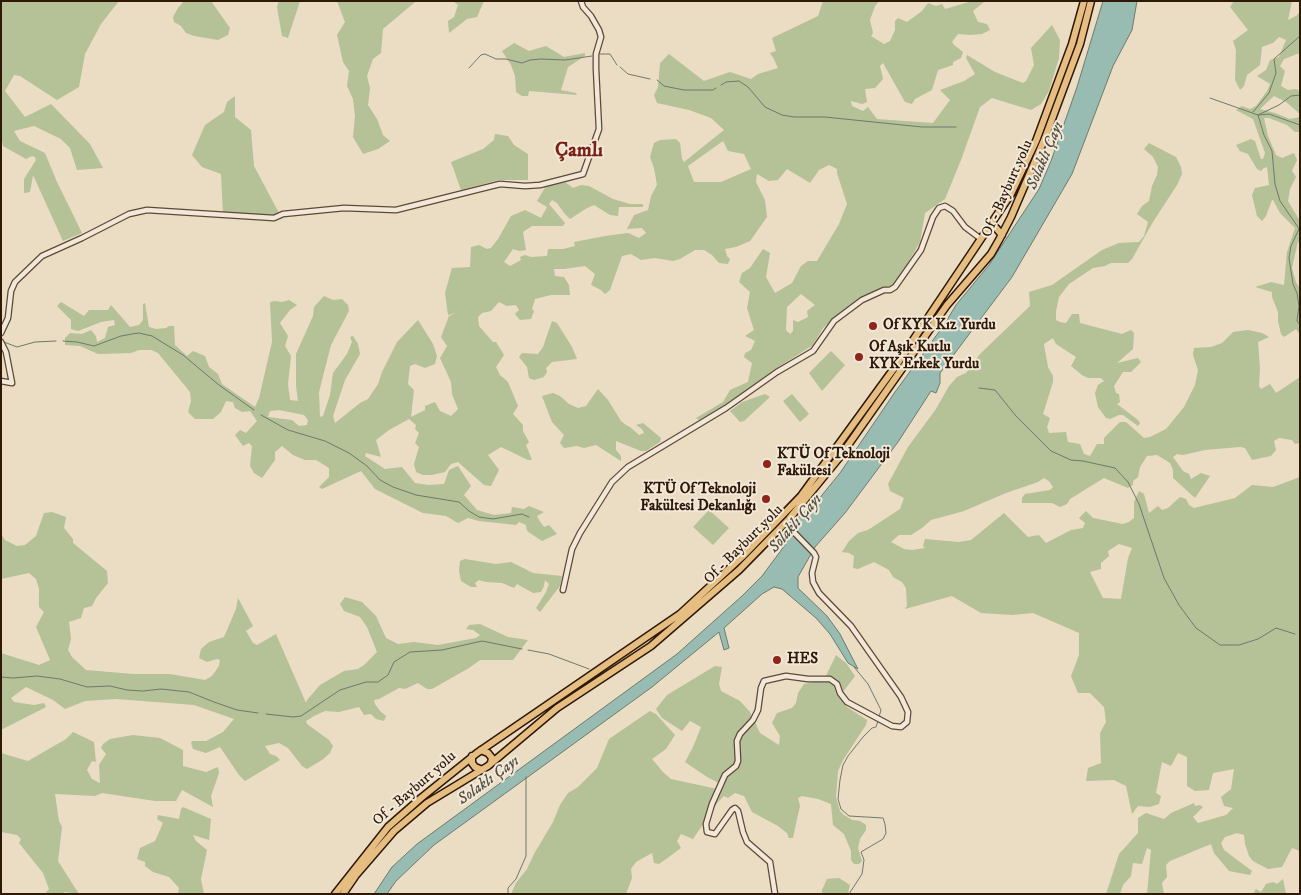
<!DOCTYPE html>
<html>
<head>
<meta charset="utf-8">
<style>
  body { margin:0 }
  #map { position:relative; width:1301px; height:895px; overflow:hidden; background:#ebdcc4; font-family:"IM FELL DW Pica",serif }
  canvas { display:block }
  .frame { position:absolute; inset:0; border:2px solid #2f1805; pointer-events:none }
</style>
</head>
<body>
<div id="map">
<canvas width="1301" height="895"></canvas>
<div class="frame"></div>
</div>
<script>
const ctx = document.querySelector('canvas').getContext('2d');
ctx.lineJoin = 'round';
function paint(path, color) {
  ctx.fillStyle = color;
  ctx.fill(path, 'evenodd');
}
function toPath(rows) {
  const path = new Path2D();
  for (const r of rows) {
    path.moveTo(r[0], r[1]);
    for (let i = 2; i < r.length; i += 2) path.lineTo(r[i], r[i + 1]);
  }
  return path;
}
function trace(path, color, width, dash) {
  ctx.strokeStyle = color;
  ctx.lineWidth = width;
  ctx.lineCap = dash ? 'butt' : 'round';
  ctx.setLineDash(dash || []);
  ctx.stroke(path);
}
function write(font, color, halo, rows, align = 'center') {
  ctx.font = font + ' "IM FELL DW Pica",serif';
  ctx.lineWidth = 4;
  ctx.setLineDash([]);
  ctx.textBaseline = 'middle';
  ctx.strokeStyle = halo;
  ctx.fillStyle = color;
  for (const [text, x, y, turn = 0] of rows) {
    ctx.save();
    ctx.translate(x, y);
    ctx.rotate((+turn || 0) * Math.PI / 180);
    ctx.textAlign = isNaN(turn) ? turn : align;
    if (halo) ctx.strokeText(text, 0, 0);
    ctx.fillText(text, 0, 0);
    ctx.restore();
  }
}
paint(toPath([
  [1,1,119,1,101,24,85,54,79,87,57,100,20,76,14,75,5,91,25,117,51,104,90,144,103,168,77,170,70,148,61,139,34,126,14,131,20,141,45,153,57,182,82,233,63,241,33,175,30,192,24,193,24,179,36,160,35,157,32,156,26,159,3,146,1,135],
  [184,1,211,1,230,28,228,35,218,40,194,36,186,33,181,26,174,22,173,17,178,8],
  [279,1,300,1,288,38,282,36,277,7],
  [337,1,415,2,383,29,381,53,373,59,367,76,370,88,368,105,377,119,383,135,390,141,378,149,363,154,353,137,355,116,353,99,347,86,349,71,343,62,337,35,345,22],
  [453,1,484,1,477,17,467,19,449,33,448,21,454,17,458,5],
  [823,1,879,1,875,6,870,20,873,33,871,36,884,44,890,41,895,30,895,21,898,18,907,22,922,11,928,3,936,6,942,4,945,9,972,1,984,2,973,11,978,22,987,24,990,30,982,34,970,35,958,34,952,42,954,45,963,52,961,58,953,62,953,65,938,70,932,90,915,99,912,104,905,102,883,63,880,66,883,79,875,88,865,89,867,102,862,104,851,101,852,106,863,111,868,107,877,119,933,123,950,100,940,90,964,81,975,74,966,58,967,55,995,72,1023,83,1026,81,1034,65,1031,48,1052,25,1060,40,1059,58,1049,91,1041,104,1031,110,992,98,980,107,961,160,945,199,925,213,920,242,898,280,891,286,881,288,858,300,833,319,823,328,813,345,777,368,726,405,699,420,696,418,723,402,730,390,748,382,752,363,744,357,745,353,751,350,755,341,745,336,754,330,747,308,750,292,739,282,742,273,750,268,763,249,770,253,766,277,775,293,792,283,801,266,808,261,817,261,839,224,847,204,837,173,837,169,829,165,819,170,810,183,787,169,778,180,769,181,757,174,756,182,765,200,767,217,750,241,736,247,725,249,727,256,730,259,728,264,719,263,712,255,704,250,695,250,680,259,673,261,655,258,641,260,631,254,622,256,610,290,605,294,601,290,591,285,595,274,585,266,564,269,554,269,555,276,564,277,569,285,570,295,551,295,535,299,532,309,534,311,531,319,520,320,515,314,519,310,516,305,507,306,499,302,491,311,482,313,478,317,479,326,493,342,496,342,504,355,496,367,500,375,508,382,518,406,513,414,523,425,523,431,529,442,526,445,532,460,528,460,501,447,488,455,499,470,491,486,484,485,458,462,451,464,445,472,432,475,423,475,416,472,414,464,419,447,415,443,419,433,415,429,416,425,409,419,389,430,376,440,381,457,366,453,365,456,385,469,402,467,415,483,429,485,444,484,449,470,458,466,471,486,464,495,477,510,494,515,511,513,512,507,524,509,529,506,544,512,537,516,539,520,544,527,549,525,557,534,542,541,527,531,526,525,519,522,516,525,479,521,468,518,458,523,446,516,423,513,375,489,361,471,322,489,319,487,329,477,329,468,316,460,305,460,293,455,282,446,275,452,275,460,262,478,254,473,250,466,252,446,249,443,243,446,235,435,240,430,246,433,257,421,250,411,242,412,235,408,233,402,226,401,221,412,213,419,195,419,188,412,191,401,190,392,158,353,151,350,139,350,131,353,98,354,80,346,65,345,65,338,70,333,82,334,91,330,96,336,97,342,105,338,108,327,115,325,114,320,101,322,78,331,71,329,71,320,57,306,61,302,84,316,89,310,108,310,111,305,130,327,139,325,143,320,143,304,145,303,149,327,156,329,166,328,169,326,174,326,175,345,187,356,193,351,205,356,209,367,218,374,222,384,255,407,259,398,272,342,270,302,275,301,282,302,289,300,297,305,290,310,280,323,288,336,285,346,291,356,288,384,290,400,298,401,296,386,296,354,313,316,314,307,324,296,333,300,342,299,348,305,349,311,331,345,319,392,320,417,323,416,330,395,333,373,347,354,352,342,350,337,353,336,358,344,360,354,345,380,333,416,335,423,360,403,368,399,378,384,382,372,397,342,418,320,433,344,437,356,435,364,425,368,415,364,410,366,408,384,414,390,411,417,425,410,425,406,435,402,440,411,451,416,458,409,452,394,451,382,440,358,447,346,441,337,449,316,455,313,448,315,445,293,452,268,470,267,471,247,479,245,487,249,491,248,498,239,511,216,525,210,541,218,547,207,537,201,546,186,565,182,573,188,581,185,589,186,613,199,630,204,643,204,643,207,619,207,618,216,610,215,594,205,587,208,570,219,564,213,557,203,552,200,549,204,565,223,563,226,532,226,523,232,526,250,519,251,513,249,504,262,510,266,521,260,520,257,525,255,531,257,547,256,548,249,563,249,575,246,574,242,605,236,628,233,639,238,646,233,642,228,627,229,634,215,648,210,651,196,657,185,654,168,650,157,654,143,660,140,676,139,680,143,682,159,684,162,724,130,711,118,689,110,657,103,654,95,658,87,660,63,669,54,704,81,730,72,751,79,758,74,778,68,774,59,770,53,776,51,772,38,818,16],
  [723,141,728,151,744,154,751,169,721,182,694,182,688,166],
  [801,294,815,305,807,311,808,317,798,322,793,320,793,331,790,334,786,330,787,307],
  [279,410,304,415,308,420,307,425,299,426,292,420,268,417,270,411],
  [1234,1,1292,1,1288,20,1296,16,1300,12,1300,53,1284,59,1280,66,1285,71,1281,86,1288,90,1296,89,1300,91,1300,114,1286,102,1274,96,1260,109,1275,113,1290,119,1300,117,1300,132,1295,132,1287,125,1269,118,1264,118,1268,136,1276,155,1282,158,1294,153,1297,160,1292,171,1296,177,1290,189,1288,201,1300,221,1300,246,1298,241,1292,268,1296,282,1300,289,1300,335,1296,329,1284,337,1281,334,1278,321,1278,312,1272,297,1272,292,1255,287,1271,282,1284,285,1287,252,1295,228,1280,213,1273,200,1272,200,1266,216,1262,221,1257,216,1252,195,1255,188,1269,185,1267,167,1264,168,1261,171,1257,169,1248,154,1240,151,1236,145,1251,139,1255,141,1261,159,1263,159,1265,153,1253,119,1236,110,1242,106,1250,109,1256,106,1267,91,1270,84,1257,76,1266,70,1270,60,1279,57,1286,40,1279,37,1273,43,1262,47,1260,65,1247,75,1244,86,1240,90,1235,80,1236,50,1233,41,1248,30,1230,7],
  [514,43,529,51,546,46,564,57,585,53,585,56,568,67,561,90,576,93,577,95,529,91,528,96,522,96,516,92,515,76,511,65,502,51],
  [235,96,235,117,251,130,254,166,279,213,273,216,223,214,221,174,202,167,192,155,205,125,224,112,227,102],
  [495,134,508,136,514,145,528,154,528,180,499,180,461,190,451,162,483,149,494,140],
  [1149,143,1176,157,1181,167,1182,174,1177,185,1153,222,1132,259,1128,263,1111,263,1105,266,1093,268,1069,284,1059,297,1056,311,1056,320,1060,322,1066,323,1072,314,1079,314,1080,323,1122,334,1131,330,1134,333,1133,349,1117,363,1138,358,1141,362,1131,372,1123,372,1114,386,1116,393,1119,394,1120,402,1117,404,1138,420,1140,423,1138,426,1123,415,1119,415,1110,419,1106,418,1098,407,1095,393,1098,385,1104,381,1101,378,1088,378,1082,375,1071,366,1076,357,1056,344,1053,338,1044,344,1048,367,1053,376,1053,382,1043,414,1050,418,1047,427,1049,433,1066,432,1068,442,1080,444,1084,454,1090,456,1097,444,1104,444,1104,438,1120,422,1126,422,1144,438,1150,437,1166,429,1184,407,1195,385,1198,370,1193,355,1194,348,1211,347,1222,343,1233,332,1248,330,1262,333,1269,337,1258,342,1260,369,1259,386,1261,389,1270,384,1276,393,1300,377,1300,443,1295,444,1292,440,1279,438,1274,441,1276,450,1271,456,1252,460,1245,448,1240,447,1205,450,1183,455,1177,454,1173,457,1183,471,1189,474,1191,479,1201,473,1210,476,1195,498,1173,478,1173,470,1170,463,1157,455,1147,456,1140,467,1138,477,1133,481,1133,485,1128,488,1104,478,1070,499,1067,504,1060,507,1052,503,1022,503,1022,498,1025,494,1050,490,1053,487,1049,481,1044,478,1038,482,1006,493,964,511,931,520,922,528,911,535,899,535,891,542,904,549,912,550,925,548,923,546,925,539,959,542,971,540,1004,513,1028,537,1039,535,1046,543,1071,530,1083,528,1085,523,1079,518,1086,511,1093,518,1123,524,1129,522,1134,518,1134,502,1139,491,1144,494,1149,513,1158,506,1162,510,1168,508,1180,497,1186,499,1189,505,1194,508,1235,498,1252,485,1273,487,1300,477,1300,851,1292,848,1282,867,1268,869,1253,861,1249,856,1245,844,1244,835,1237,833,1225,837,1221,843,1224,850,1252,871,1250,875,1229,871,1214,853,1211,844,1170,861,1166,865,1167,877,1162,883,1164,894,1147,894,1151,850,1147,848,1142,864,1133,863,1131,876,1123,885,1120,894,1106,894,1119,854,1138,833,1138,818,1146,813,1164,819,1171,813,1194,803,1195,806,1200,805,1203,807,1193,817,1198,823,1226,815,1233,808,1224,806,1221,797,1231,789,1234,769,1213,773,1209,790,1195,791,1187,786,1187,757,1178,753,1171,766,1162,762,1156,793,1161,796,1159,804,1150,807,1138,806,1132,814,1126,786,1114,780,1086,781,1088,768,1101,763,1100,733,1106,722,1104,707,1090,693,1078,693,1071,676,1079,655,1079,633,1033,613,1012,615,981,613,952,596,905,609,907,606,906,588,902,582,893,577,889,570,874,562,858,569,853,568,854,556,849,553,842,552,849,541,858,533,868,530,900,509,904,498,890,491,888,484,908,447,936,409,949,386,957,377,966,373,980,354,1030,306,1029,292,1052,285,1102,250,1119,243,1139,242,1144,236,1148,222,1137,214,1142,206,1149,201,1152,186,1157,175,1158,167,1153,157,1144,149],
  [1119,544,1132,548,1128,558,1121,599,1103,598,1090,572,1101,569,1101,563,1109,556,1108,551],
  [552,321,557,323,572,347,577,359,552,362,546,368,547,372,544,377,534,380,529,378,527,367,519,357,522,353,538,354,543,347],
  [831,351,845,365,822,391,809,373],
  [598,389,608,400,621,421,626,425,630,427,639,435,644,433,642,429,636,425,643,423,661,438,660,442,646,451,641,451,616,441,616,450,621,456,621,461,596,445,584,448,577,446,564,448,560,443,564,435,552,422,542,396,553,393,560,396,569,404,578,408,586,406],
  [765,394,770,397,744,421,740,422,730,411,742,402],
  [792,394,809,414,800,422,783,401],
  [709,510,729,528,713,545,693,527],
  [52,512,66,517,64,528,73,539,73,543,107,571,108,583,96,598,92,606,84,608,81,618,69,622,71,639,68,650,72,657,86,670,133,674,170,674,205,680,212,676,219,666,220,660,217,659,207,662,199,658,201,649,209,642,224,637,236,609,238,598,253,626,246,631,253,643,257,645,276,634,306,703,307,700,320,685,344,671,358,669,364,665,377,652,367,627,360,617,344,611,340,604,345,597,362,602,376,616,386,638,398,644,414,642,438,645,476,638,480,635,473,630,466,629,469,625,480,624,508,637,528,640,513,660,480,660,469,668,432,689,427,689,418,683,405,689,399,688,379,699,374,700,375,704,380,711,386,716,384,721,376,719,371,714,364,715,359,707,339,712,325,711,314,716,306,721,307,724,329,740,333,746,330,753,322,760,307,769,302,766,288,748,279,743,265,746,270,754,276,756,280,760,245,781,239,775,220,747,206,753,193,749,191,743,192,741,206,741,223,732,234,719,194,705,116,699,85,701,65,709,53,700,26,687,11,698,14,702,34,705,44,703,46,707,1,730,1,653,39,665,50,660,36,627,44,612,39,607,39,589,36,579,29,573,1,579,1,534,5,540,17,546,25,545,36,536,44,513],
  [465,559,496,564,511,562,533,573,562,576,560,586,540,612,536,608,546,592,549,584,545,580,544,586,541,592,533,593,517,584,514,588,502,583,486,582,479,580,475,583,477,587,471,587,461,581,459,571,460,561],
  [836,655,846,663,855,676,840,696,842,700,847,707,867,720,866,725,843,760,838,771,836,797,840,811,844,815,852,820,860,821,866,825,866,830,860,839,858,848,862,861,859,864,854,864,851,860,851,851,844,834,833,825,831,804,818,799,802,796,798,798,800,806,797,819,793,838,789,838,787,833,778,826,752,812,744,796,735,793,728,798,724,796,718,802,693,839,681,834,677,841,681,848,666,859,659,864,654,863,652,853,636,862,631,869,632,878,626,894,511,894,516,883,527,869,534,854,553,822,560,805,568,793,578,787,597,768,609,739,650,711,656,714,675,735,666,749,652,759,663,772,671,779,722,790,723,785,707,777,685,762,693,747,701,727,690,721,682,731,662,718,656,709,667,695,715,666,722,667,719,684,721,691,740,701,750,712,760,733,779,745,780,736,772,723,777,713,792,708,796,703,798,693,804,684,824,680],
  [73,732,94,742,96,762,92,761,87,770,92,779,100,783,99,765,106,754,101,748,103,744,110,739,133,735,160,738,183,750,183,766,206,772,218,767,219,773,211,796,213,807,182,790,176,801,155,801,102,793,95,796,55,794,59,821,62,827,58,861,79,894,64,892,63,894,45,894,49,889,43,873,19,843,21,839,17,835,1,832,1,753,28,761,66,739],
  [183,807,211,819,209,840,193,835,196,841,207,850,201,879,204,894,178,894,179,888,169,877,153,872,145,866,145,862,137,859,140,848,155,841,163,823,157,819,158,815,179,819,181,809],
  [839,878,850,885,848,894,822,894,822,890,827,879],
  [1283,879,1286,894,1253,894,1256,889,1261,892,1266,884,1273,882,1277,884]
]), '#b5c196');
const water = toPath([
  [1103,1,1137,1,1132,30,1113,66,1072,174,1012,277,940,373,940,383,936,393,931,391,898,442,845,513,815,547,798,577,798,588,827,616,840,634,858,669,848,663,830,634,816,618,782,589,774,587,762,594,724,628,729,648,724,650,719,632,652,687,434,845,396,881,387,894,374,894,392,867,417,844,677,654,742,596,762,576,788,541,787,531,791,524,818,500,840,473,895,392,944,325,956,305,989,265,1039,189,1051,161,1077,87,1103,1]
]);
paint(water, '#98bcb1');
trace(water, '#6e7a6c', 1);
trace(toPath([
  [600,54,610,54,617,65],
  [620,67,628,74,650,79],
  [469,68,481,55,485,54,496,59,506,59,522,63,530,60,541,59,565,60,592,56],
  [657,80,664,86,684,90,713,90,716,88],
  [721,85,726,82,739,81,748,87,765,107,782,115,794,117,825,117,922,127,956,127],
  [1210,98,1258,115,1264,135,1272,151,1275,184,1280,201,1300,230],
  [1253,112,1269,93,1276,73,1274,59,1300,36],
  [1258,115,1279,105,1291,96,1300,95],
  [1259,115,1269,114,1300,125],
  [1299,229,1291,246,1289,258,1293,284,1297,293,1299,306,1297,321,1300,325],
  [63,341,77,342,94,346,121,336,132,334,139,333,152,336,183,355,219,385,254,410],
  [4,342,17,347,35,342,56,341],
  [979,388,995,390,1016,416,1051,451,1071,460,1083,461,1115,468,1128,482,1139,504,1164,578,1179,605,1196,628,1220,645,1239,645,1258,639,1276,628,1295,634],
  [261,415,288,430,325,441,349,453,367,466,380,480,393,487,416,495,459,502,469,511,479,517,493,519,522,514,529,517],
  [528,650,549,654,589,669],
  [854,667,868,684,881,710,879,717],
  [1,677,13,678,37,676,60,679,87,687,110,686,127,690,143,691,161,689,189,692,214,702,237,710,258,713],
  [266,714,293,717,301,716,340,690,366,682,378,682,388,675,394,662,410,652,442,650,482,641,522,649],
  [508,894,508,888,516,879,526,856,526,777],
  [849,894,862,874,864,860,861,852,883,839,886,833,885,824,883,818,849,816,841,809,838,799,840,780,843,765,848,756,863,737,872,728,876,727,878,721]
]), '#6e7a6c', 1);
const tertiary = toPath([
  [1,333,8,318,11,291,15,282,42,256,82,238,129,214,147,210,274,218,283,214,344,208,396,210,500,184,525,186,540,185,583,174,599,129,596,69,596,54,601,37,599,30,591,16,583,7,581,1],
  [1,342,6,352,12,383,1,381],
  [563,590,572,549,580,533,612,482,628,467,726,408,777,372,813,351,834,321,862,300,884,290,890,290,895,287,921,250,933,217,939,208,945,206,953,211,965,227,981,239],
  [775,894,770,862,747,842,743,832,738,811,735,808,732,810,715,834,707,832,706,824,712,804,725,775,736,766,738,761,737,741,740,734,753,720,758,710,761,688,764,681,786,676,808,679,830,679,837,684,840,693,847,702,892,726,901,727,907,722,908,712,901,697,851,626,819,593,813,582,812,573,816,557,814,553,785,523]
]);
const trunk = toPath([
  [990,227,996,228,1002,235],
  [481,750,488,753,492,758,491,763],
  [472,756,472,763,475,767,482,770],
  [335,894,388,827,421,798,477,753,680,614,744,555,801,496,895,367,1011,194,1036,141,1072,44,1084,1],
  [343,894,356,875,394,831,427,803,488,766,557,708,651,646,739,570,789,519,839,458,947,305,991,254,999,240,1011,217,1045,138,1080,44,1091,1]
]);
trace(tertiary, '#5e4935', 7);
trace(trunk, '#2f1805', 9);
trace(tertiary, '#f2e8d9', 4.5);
trace(trunk, '#e6be82', 6);
for (const [x, y, r, color] of [
  [873,326,5,"#8f2418"],
  [859,357,5,"#8f2418"],
  [767,464,5,"#8f2418"],
  [766,499,5,"#8f2418"],
  [777,660,5,"#8f2418"]
]) {
  const dot = new Path2D();
  dot.arc(x, y, r, 0, 2 * Math.PI);
  ctx.fillStyle = color;
  ctx.fill(dot);
  trace(dot, '#f2e8d9', 2);
}
write('15px', '#2f1805', '#f2e8d9', [
  ["Of - Bayburt yolu",1008,189,-66],
  ["Of - Bayburt yolu",744,545,-45],
  ["Of - Bayburt yolu",415,789,-41]
]);
write('bold 15px', '#2f1805', '#f2e8d9', [
  ["Of KYK Kız Yurdu",883,326],
  ["Of Aşık Kutlu",869,348],
  ["KYK Erkek Yurdu",869,365],
  ["KTÜ Of Teknoloji",777,455],
  ["Fakültesi",777,472],
  ["KTÜ Of Teknoloji",756,490,"right"],
  ["Fakültesi Dekanlığı",756,507,"right"],
  ["HES",787,660]
], 'left');
write('italic 16px', '#545141', '#f2e8d9', [
  ["Solaklı Çayı",1046,156,-67],
  ["Solaklı Çayı",796,524,-49],
  ["Solaklı Çayı",489,781,-36]
]);
write('bold 20px', '#7a1f14', '#f2e8d9', [
  ["Çamlı",579,152]
]);
</script>
</body>
</html>
